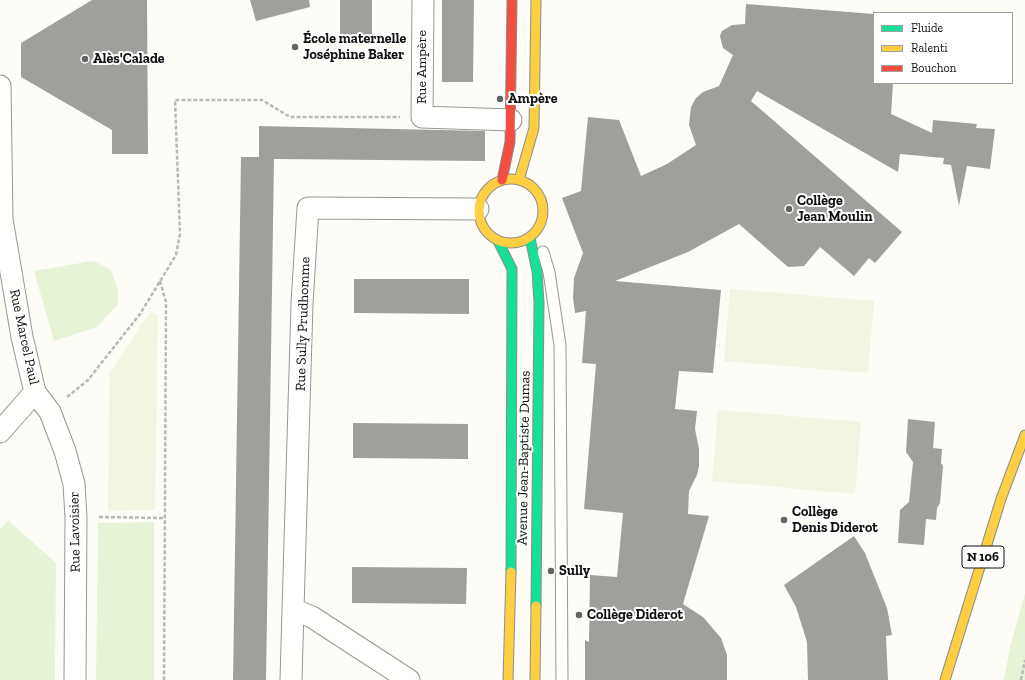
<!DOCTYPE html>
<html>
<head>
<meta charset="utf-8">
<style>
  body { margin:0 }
  #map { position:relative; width:1025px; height:680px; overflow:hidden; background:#fdfcf7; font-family:"Zilla Slab",serif }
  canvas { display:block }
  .legend { position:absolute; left:873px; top:12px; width:140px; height:72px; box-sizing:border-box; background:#fff; border:1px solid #a0a0a0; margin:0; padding:5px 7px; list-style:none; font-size:12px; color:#111 }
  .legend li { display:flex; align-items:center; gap:8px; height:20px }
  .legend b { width:20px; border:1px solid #a0a0a0 }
</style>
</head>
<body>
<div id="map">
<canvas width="1025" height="680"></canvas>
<ul class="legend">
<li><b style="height:5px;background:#16e098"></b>Fluide</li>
<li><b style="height:5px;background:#ffcf43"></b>Ralenti</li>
<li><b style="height:5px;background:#f24e42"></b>Bouchon</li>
</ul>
</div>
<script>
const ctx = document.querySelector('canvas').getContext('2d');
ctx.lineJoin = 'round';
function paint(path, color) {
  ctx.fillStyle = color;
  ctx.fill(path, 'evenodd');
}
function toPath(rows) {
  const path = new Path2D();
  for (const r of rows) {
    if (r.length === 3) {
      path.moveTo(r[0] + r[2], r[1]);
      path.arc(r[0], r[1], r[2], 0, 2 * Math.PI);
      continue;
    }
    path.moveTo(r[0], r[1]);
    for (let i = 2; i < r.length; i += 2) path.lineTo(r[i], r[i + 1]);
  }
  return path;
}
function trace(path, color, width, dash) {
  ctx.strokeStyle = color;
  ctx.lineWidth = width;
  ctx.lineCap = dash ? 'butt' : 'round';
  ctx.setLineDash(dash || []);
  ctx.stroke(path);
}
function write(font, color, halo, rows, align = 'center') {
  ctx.font = font + ' "Zilla Slab",serif';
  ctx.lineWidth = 4;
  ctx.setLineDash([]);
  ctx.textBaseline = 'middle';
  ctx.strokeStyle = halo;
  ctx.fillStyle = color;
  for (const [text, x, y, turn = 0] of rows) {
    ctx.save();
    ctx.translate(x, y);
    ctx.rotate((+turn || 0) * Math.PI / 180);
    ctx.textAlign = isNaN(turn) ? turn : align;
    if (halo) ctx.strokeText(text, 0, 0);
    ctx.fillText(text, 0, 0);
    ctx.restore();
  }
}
paint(toPath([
  [92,261,100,264,111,270,118,289,118,304,97,327,54,341,34,271],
  [8,520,56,563,55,680,0,680,0,530],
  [154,522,154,680,96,680,98,523],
  [1025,593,1025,680,1004,680,1010,647]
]), '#e7f3d7');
paint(toPath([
  [730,289,874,301,868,373,724,361],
  [150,312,158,315,155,510,108,511,110,372],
  [718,410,861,422,855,494,712,481]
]), '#f0f6e1');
paint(toPath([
  [92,0,147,0,148,154,112,154,112,130,21,77,21,43],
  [250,0,309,0,310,7,256,21],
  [340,0,372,0,372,43,340,43],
  [442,0,474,0,473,82,442,82],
  [746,4,874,14,874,83,893,83,891,114,932,133,933,120,977,124,976,128,995,129,990,169,967,166,959,206,951,165,943,164,944,158,900,154,898,172,757,91,751,101,902,232,875,263,869,258,854,276,820,247,804,266,788,267,739,224,688,252,615,281,721,290,713,373,679,371,675,409,697,411,695,429,699,449,699,466,697,475,689,491,688,514,709,516,683,604,703,617,721,638,727,655,727,680,585,680,585,640,589,642,590,575,617,577,623,513,584,509,596,364,582,363,586,311,575,313,573,298,574,278,583,253,562,198,581,191,588,117,619,120,641,176,667,164,696,145,689,125,691,107,696,98,703,92,719,86,733,55,723,48,720,36,722,31,732,25,745,24],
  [259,126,485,131,485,161,274,159,266,680,233,680,241,157,259,157],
  [354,279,469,279,469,314,354,313],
  [908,419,935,422,933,448,942,449,941,463,943,466,940,503,937,508,936,520,926,519,924,545,898,543,900,510,909,502,913,462,906,452],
  [353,423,468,424,468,459,353,458],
  [854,536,865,553,887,608,892,635,886,636,888,680,808,680,807,642,796,607,784,585],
  [352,567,467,568,466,604,352,603]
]), '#a19f9c');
const lane = toPath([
  [543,252,549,272,560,345,562,680]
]);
const street = toPath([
  [423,0,422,117,511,120],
  [0,86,2,219,22,337,35,392,50,412,65,451,74,484,76,517,75,680],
  [0,432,35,392],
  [291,680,293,609],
  [409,680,312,617,293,609,302,303,308,208,478,209]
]);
const fast = toPath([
  [530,238,537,271,539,303,536,606],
  [498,241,512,269,511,572]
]);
const slow = toPath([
  [511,211,32],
  [519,180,534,128,536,0],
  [508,680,511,572],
  [535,680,536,606],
  [945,680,1001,499,1025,435]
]);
const jam = toPath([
  [502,180,510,142,512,0]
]);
trace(lane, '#979795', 13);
trace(street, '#979795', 23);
trace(fast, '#8e8d8b', 11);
trace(slow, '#8e8d8b', 11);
trace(jam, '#8e8d8b', 11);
trace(toPath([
  [160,281,166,302,164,680],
  [67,397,88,380,140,314,176,255,180,234,175,100,262,100,290,117,400,117],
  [99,517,165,518],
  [1021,680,1025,660]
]), '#b9b9b8', 2.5, [4, 2]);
trace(lane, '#fffffe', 11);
trace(street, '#fffffe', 21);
trace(fast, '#16e098', 9);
trace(slow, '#ffcf43', 9);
trace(jam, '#f24e42', 9);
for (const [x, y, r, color] of [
  [295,47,4,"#646362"],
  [85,59,4,"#646362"],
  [500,99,4,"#646362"],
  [789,209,4,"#646362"],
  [784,520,4,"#646362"],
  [551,571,4,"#646362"],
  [579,615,4,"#646362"]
]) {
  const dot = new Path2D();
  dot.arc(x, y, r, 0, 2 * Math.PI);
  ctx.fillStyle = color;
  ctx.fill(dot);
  trace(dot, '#fff', 1.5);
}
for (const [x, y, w] of [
  [983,557,42]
]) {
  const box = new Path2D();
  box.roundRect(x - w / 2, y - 11, w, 22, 3);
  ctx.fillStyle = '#fff';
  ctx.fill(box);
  trace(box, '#111', 1);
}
write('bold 13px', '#111', null, [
  ["N 106",983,557]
]);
write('bold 14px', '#111', '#fff', [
  ["École maternelle",303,39],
  ["Joséphine Baker",303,55],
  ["Alès'Calade",93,59],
  ["Ampère",508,99],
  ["Collège",797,201],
  ["Jean Moulin",797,217],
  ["Collège",792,512],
  ["Denis Diderot",792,528],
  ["Sully",559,571],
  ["Collège Diderot",587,615]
], 'left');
write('14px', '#111', '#fff', [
  ["Rue Ampère",422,67,-90],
  ["Rue Sully Prudhomme",303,324,-88],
  ["Rue Marcel Paul",24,337,78],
  ["Avenue Jean-Baptiste Dumas",524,458,-89],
  ["Rue Lavoisier",75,532,-91]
]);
</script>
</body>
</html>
